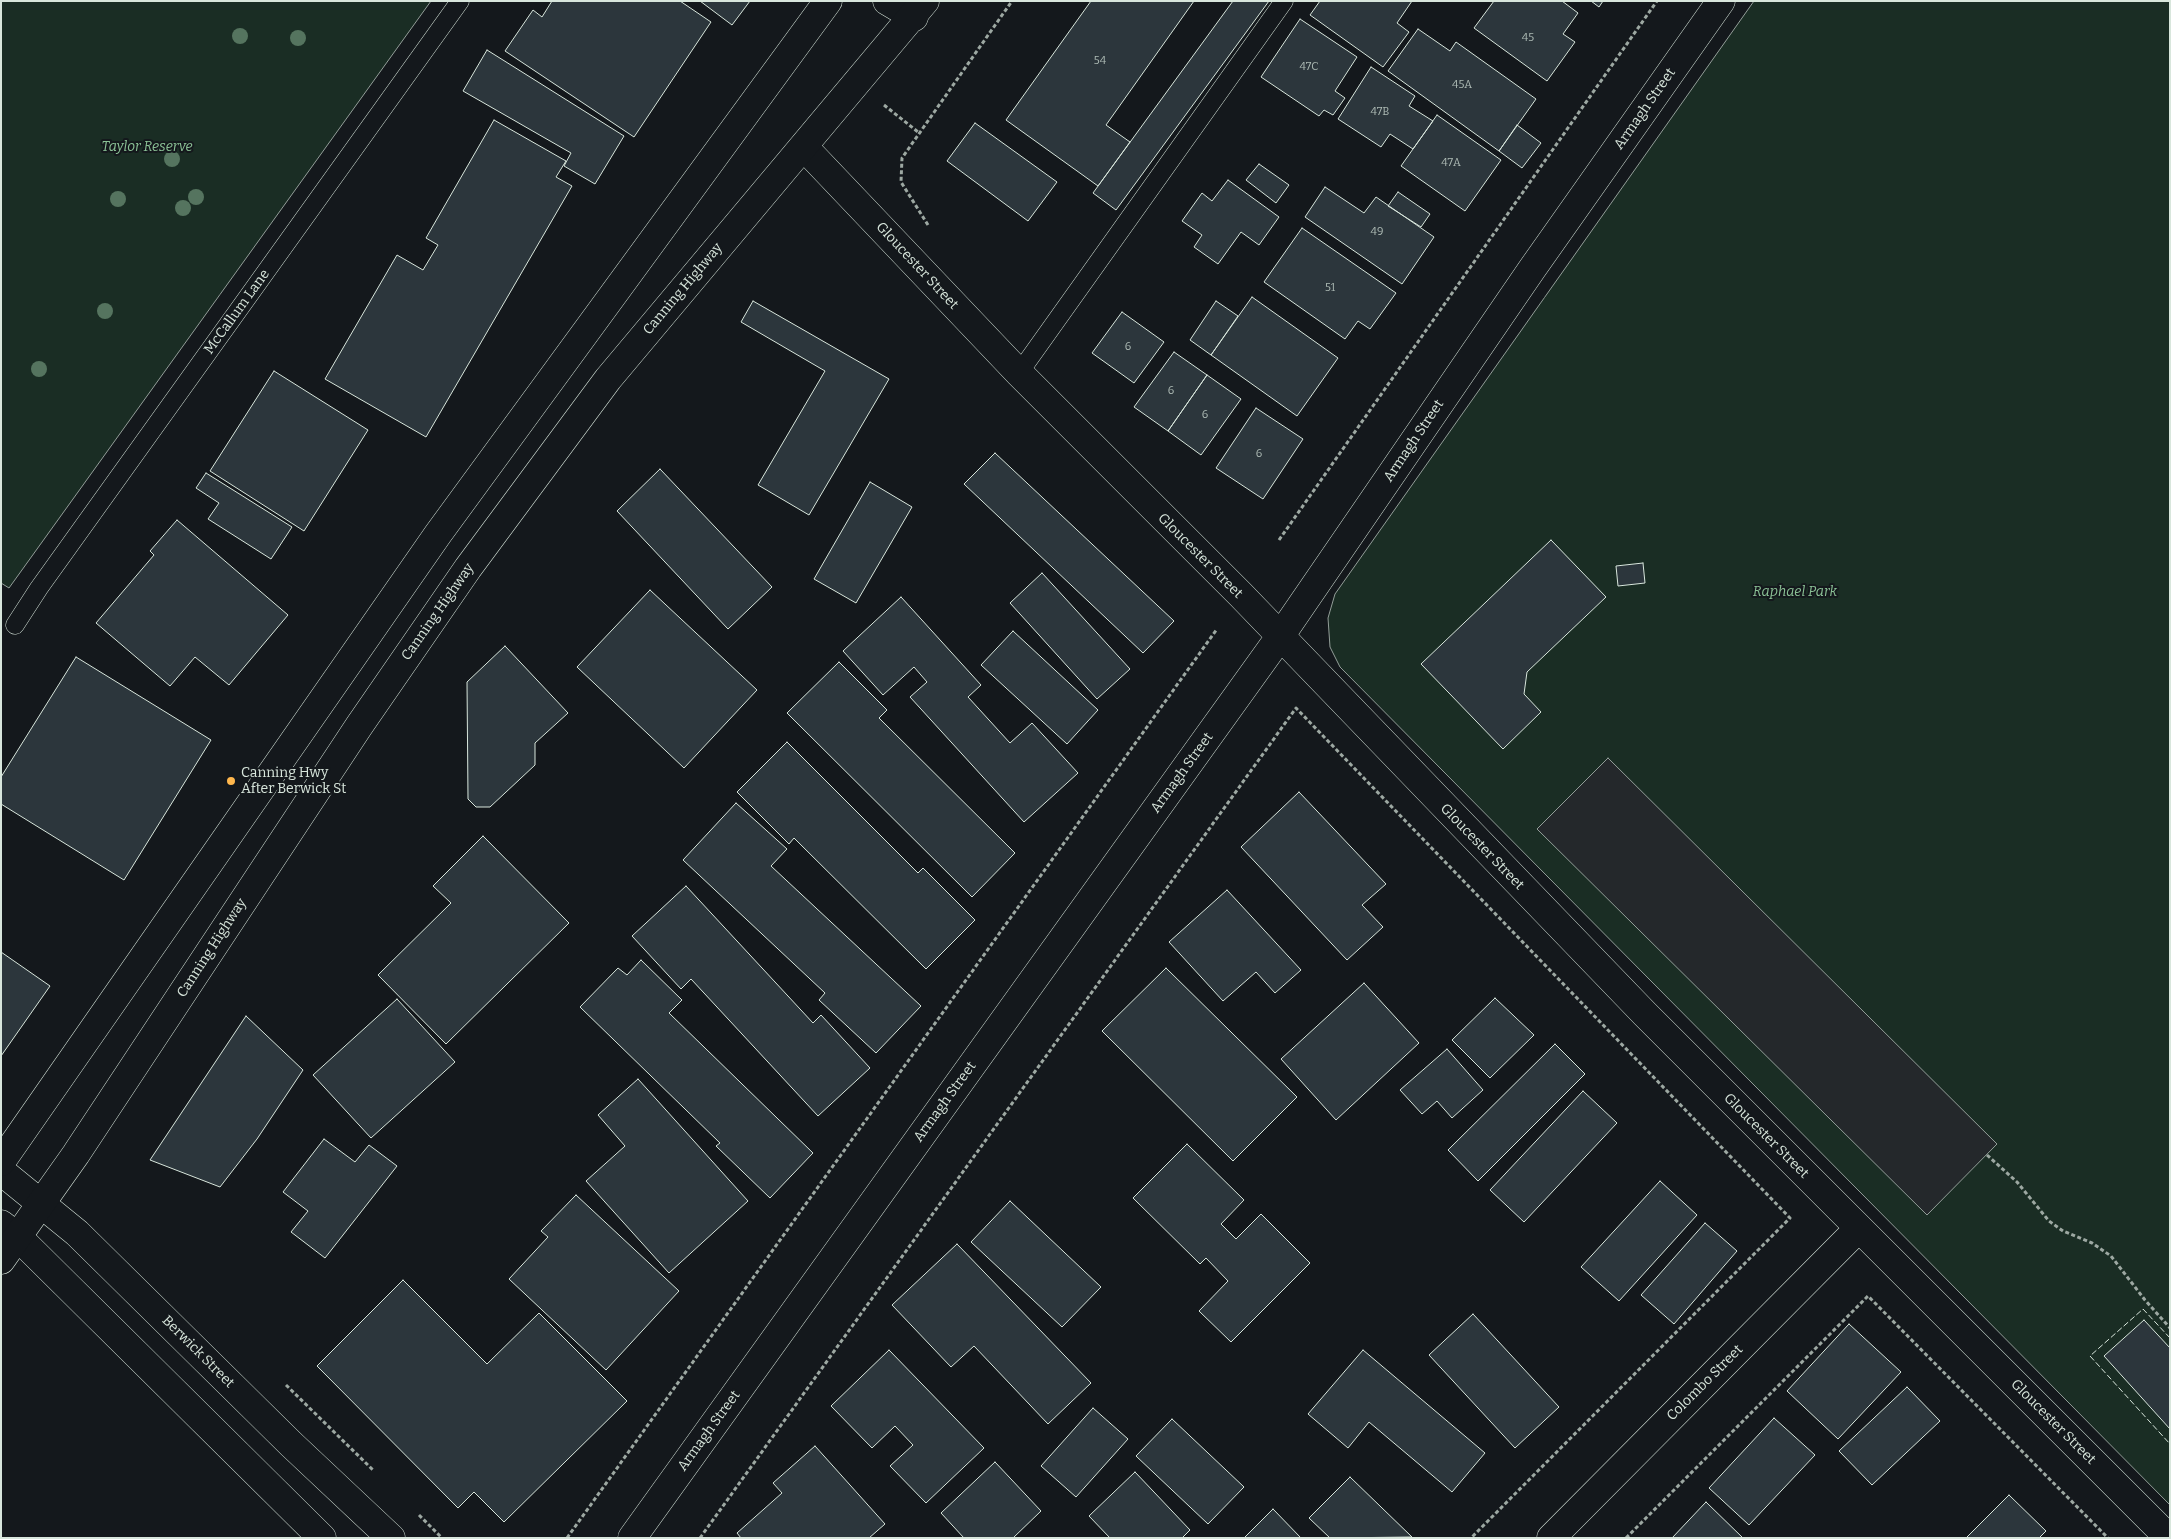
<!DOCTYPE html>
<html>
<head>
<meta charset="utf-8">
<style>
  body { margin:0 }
  #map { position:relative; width:2171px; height:1539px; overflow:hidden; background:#14181c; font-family:Bitter,serif }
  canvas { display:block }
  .frame { position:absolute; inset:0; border:2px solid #d8e6dc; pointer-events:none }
</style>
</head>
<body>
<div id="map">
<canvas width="2171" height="1539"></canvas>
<div class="frame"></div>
</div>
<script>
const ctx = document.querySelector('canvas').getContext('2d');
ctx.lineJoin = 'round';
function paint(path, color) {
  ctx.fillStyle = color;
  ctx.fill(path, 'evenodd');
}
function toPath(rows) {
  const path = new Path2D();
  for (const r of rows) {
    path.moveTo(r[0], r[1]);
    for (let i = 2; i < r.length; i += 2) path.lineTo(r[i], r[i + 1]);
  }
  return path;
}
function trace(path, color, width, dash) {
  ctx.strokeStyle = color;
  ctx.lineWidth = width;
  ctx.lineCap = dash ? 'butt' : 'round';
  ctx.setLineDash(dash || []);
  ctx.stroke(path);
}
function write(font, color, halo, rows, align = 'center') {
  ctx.font = font + ' Bitter,serif';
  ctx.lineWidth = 4;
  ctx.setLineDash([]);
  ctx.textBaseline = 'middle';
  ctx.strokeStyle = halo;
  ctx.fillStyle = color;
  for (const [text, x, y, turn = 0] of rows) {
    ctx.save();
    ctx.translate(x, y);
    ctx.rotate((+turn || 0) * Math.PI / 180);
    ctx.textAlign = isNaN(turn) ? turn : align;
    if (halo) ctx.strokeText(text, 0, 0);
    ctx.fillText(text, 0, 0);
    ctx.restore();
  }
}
const green = toPath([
  [1,1,431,1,9,588,1,583,1,1],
  [1754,1,2170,1,2170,1505,1340,667,1330,647,1328,618,1335,594,1754,1]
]);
paint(green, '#1a2d24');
trace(green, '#939e99', 1);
const parking = toPath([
  [1608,758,1997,1144,1927,1215,1537,829,1608,758]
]);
paint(parking, '#24282b');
trace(parking, '#939e99', 1);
const building = toPath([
  [552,1,680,1,711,22,634,137,505,51,533,10,542,17,552,1],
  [700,1,750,1,732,25,700,1],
  [1091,1,1194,1,1106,125,1130,142,1098,186,1006,120,1091,1],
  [1233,1,1269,1,1116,210,1093,193,1233,1],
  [1320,1,1412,1,1397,23,1409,32,1383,67,1310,15,1320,1],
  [1494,1,1562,1,1578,13,1563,34,1575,42,1547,81,1474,28,1494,1],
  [1591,1,1603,1,1599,7,1591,1],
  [1300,19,1357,57,1335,91,1345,98,1333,115,1324,110,1319,116,1261,77,1300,19],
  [1418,29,1450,51,1456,42,1536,99,1499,151,1388,71,1418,29],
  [487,50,624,136,595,184,564,166,571,153,463,91,487,50],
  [1371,67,1415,96,1409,106,1433,121,1413,149,1390,134,1381,147,1338,119,1371,67],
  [1437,115,1501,160,1465,211,1401,166,1437,115],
  [494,120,566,161,556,177,572,186,426,437,325,379,397,255,423,270,438,245,426,238,494,120],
  [975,123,1057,182,1028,221,947,161,975,123],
  [1517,125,1541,143,1522,168,1499,151,1517,125],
  [1259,164,1289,185,1276,203,1246,180,1259,164],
  [1228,180,1279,217,1259,245,1241,232,1218,264,1194,247,1202,235,1182,221,1202,193,1212,201,1228,180],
  [1325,187,1364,213,1376,197,1434,237,1402,284,1305,217,1325,187],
  [1398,192,1430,214,1421,227,1388,206,1398,192],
  [1302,228,1396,293,1370,329,1358,321,1345,339,1264,282,1302,228],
  [1252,297,1338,358,1297,416,1211,355,1252,297],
  [753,301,889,379,809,515,758,485,825,371,741,322,753,301],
  [1216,301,1238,316,1211,355,1190,340,1216,301],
  [1122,312,1164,342,1134,383,1092,353,1122,312],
  [1174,352,1207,375,1168,431,1134,407,1174,352],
  [274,371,368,430,304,531,210,471,274,371],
  [1207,375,1241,399,1201,455,1168,431,1207,375],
  [1256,408,1303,439,1263,499,1216,468,1256,408],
  [995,453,1174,621,1143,653,964,484,995,453],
  [660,469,772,587,728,629,617,511,660,469],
  [206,473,292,527,271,559,208,519,219,503,196,488,206,473],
  [870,482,912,507,856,603,814,579,870,482],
  [177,520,288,615,229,685,195,657,170,686,96,623,154,555,150,551,177,520],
  [1551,540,1606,597,1527,672,1524,694,1541,712,1503,749,1421,664,1551,540],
  [1643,563,1645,583,1618,586,1616,566,1643,563],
  [1042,573,1130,669,1097,699,1010,603,1042,573],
  [650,590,757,690,684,768,577,667,650,590],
  [901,597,981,685,968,697,1010,743,1032,723,1078,773,1024,822,910,697,927,682,914,667,883,695,843,651,901,597],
  [1013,631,1098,710,1067,744,981,665,1013,631],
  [505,646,568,713,535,743,535,765,490,807,476,807,468,799,467,682,505,646],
  [76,657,211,740,124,880,1,804,1,777,76,657],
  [839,662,887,710,879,718,1015,853,972,897,787,713,839,662],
  [787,742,918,873,923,868,975,920,926,969,794,838,789,844,737,792,787,742],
  [1299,792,1386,884,1362,905,1383,927,1347,960,1241,847,1299,792],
  [736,803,787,849,771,866,921,1006,876,1053,819,1000,825,993,683,860,736,803],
  [483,836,569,923,446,1044,378,975,451,903,433,886,483,836],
  [686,886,813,1023,821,1015,870,1068,818,1116,691,979,681,989,632,936,686,886],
  [1227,890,1301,970,1275,993,1256,972,1223,1001,1169,942,1227,890],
  [1,952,50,986,1,1056,1,952],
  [641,960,682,1000,669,1013,813,1153,770,1198,716,1146,720,1143,580,1007,618,968,627,975,641,960],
  [1166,968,1297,1097,1233,1161,1102,1031,1166,968],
  [1364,983,1419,1043,1336,1120,1281,1059,1364,983],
  [1495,998,1534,1035,1490,1078,1452,1040,1495,998],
  [397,999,455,1062,371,1138,313,1075,397,999],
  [246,1016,303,1070,257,1139,220,1187,150,1160,246,1016],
  [1555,1044,1585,1074,1478,1181,1448,1150,1555,1044],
  [1447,1049,1483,1090,1452,1118,1437,1101,1422,1114,1400,1090,1447,1049],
  [638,1079,748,1201,669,1273,586,1181,625,1146,598,1115,638,1079],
  [1583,1091,1617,1123,1524,1222,1490,1190,1583,1091],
  [324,1139,355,1162,369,1145,397,1166,325,1258,291,1232,308,1211,283,1192,324,1139],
  [1187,1144,1244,1200,1221,1224,1236,1239,1261,1214,1310,1263,1231,1342,1199,1311,1228,1281,1206,1258,1200,1264,1133,1198,1187,1144],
  [1660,1181,1697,1215,1619,1301,1581,1267,1660,1181],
  [576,1195,679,1291,606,1370,509,1279,548,1237,541,1231,576,1195],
  [1010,1201,1101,1287,1062,1327,971,1242,1010,1201],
  [1705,1223,1737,1251,1674,1324,1641,1295,1705,1223],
  [957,1244,1091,1383,1048,1424,974,1346,951,1367,892,1305,957,1244],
  [403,1280,487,1364,539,1313,627,1401,504,1522,474,1492,458,1508,317,1366,403,1280],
  [1473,1314,1559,1407,1515,1448,1429,1355,1473,1314],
  [2144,1320,2170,1348,2170,1429,2104,1356,2144,1320],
  [1849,1324,1901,1372,1838,1439,1787,1391,1849,1324],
  [889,1350,984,1448,926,1503,890,1466,913,1445,895,1426,872,1448,831,1406,889,1350],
  [1363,1350,1485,1453,1452,1492,1369,1422,1348,1448,1308,1414,1363,1350],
  [1907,1387,1940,1421,1872,1485,1839,1451,1907,1387],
  [1093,1408,1128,1439,1076,1497,1041,1466,1093,1408],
  [1774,1418,1815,1455,1749,1525,1709,1488,1774,1418],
  [1172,1419,1244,1487,1208,1524,1136,1456,1172,1419],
  [815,1446,885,1524,869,1538,741,1538,737,1533,782,1493,773,1483,815,1446],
  [995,1462,1041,1511,1013,1538,964,1538,941,1513,995,1462],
  [1135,1472,1190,1530,1182,1538,1110,1538,1089,1516,1135,1472],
  [1350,1477,1412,1537,1330,1538,1309,1518,1350,1477],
  [2009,1495,2046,1531,2039,1538,1966,1538,2009,1495],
  [1706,1502,1743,1538,1672,1538,1706,1502],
  [1273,1509,1301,1538,1244,1538,1273,1509]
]);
paint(building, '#2c363c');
trace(building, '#d8e6dc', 1);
const service = toPath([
  [1019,373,1284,1],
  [15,625,39,588,460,1]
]);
const minor = toPath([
  [887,1,914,17],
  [804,147,1019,373,1241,595,1645,1014,2169,1538],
  [632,1538,1279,638,1532,269,1721,1],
  [1551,1538,1859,1228]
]);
const primary = toPath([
  [1,1171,77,1233,291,1444,391,1538],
  [1,1224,18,1237,322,1538]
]);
const trunk = toPath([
  [1,1162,438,534,828,1],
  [1,1260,76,1154,359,726,468,568,608,379,925,1]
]);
trace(service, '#d8e6dc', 19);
trace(minor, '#d8e6dc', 29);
trace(primary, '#d8e6dc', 29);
trace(trunk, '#d8e6dc', 29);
trace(toPath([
  [884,105,918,132],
  [928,225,901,182,902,158,1012,1],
  [1279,540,1657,1],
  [1987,1155,2017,1182,2049,1221,2063,1231,2092,1243,2111,1256,2145,1300,2170,1328],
  [286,1385,373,1470],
  [419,1515,442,1538],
  [567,1538,1217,629],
  [700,1538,1296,708,1790,1218,1471,1538],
  [1626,1538,1868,1296,2108,1538]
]), '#9da8a2', 3, [4, 2.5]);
trace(service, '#14181c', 18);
trace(minor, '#14181c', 28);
trace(primary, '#14181c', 28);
trace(trunk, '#14181c', 28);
trace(toPath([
  [2170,1338,2143,1309,2090,1356,2170,1444]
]), '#d8e6dc', 1, [6, 2.5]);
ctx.fillStyle = '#55745f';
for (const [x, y] of [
  [240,36],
  [298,38],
  [172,159],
  [196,197],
  [118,199],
  [183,208],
  [105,311],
  [39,369]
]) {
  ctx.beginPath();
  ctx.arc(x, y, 8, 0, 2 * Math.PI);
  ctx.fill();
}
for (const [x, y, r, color] of [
  [231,781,5,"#ffb74d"]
]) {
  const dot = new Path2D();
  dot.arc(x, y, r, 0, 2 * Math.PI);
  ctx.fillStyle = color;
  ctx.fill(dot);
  trace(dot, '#14181c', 2);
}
write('11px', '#adbab4', null, [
  ["45",1528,38],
  ["54",1100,61],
  ["47C",1309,67],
  ["45A",1462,85],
  ["47B",1380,112],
  ["47A",1451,163],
  ["49",1377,232],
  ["51",1330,288],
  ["6",1128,347],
  ["6",1171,391],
  ["6",1205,415],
  ["6",1259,454]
]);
write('14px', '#d8e6dc', '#14181c', [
  ["Armagh Street",1645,109,-55],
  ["Gloucester Street",917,266,47],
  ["Canning Highway",683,289,-50],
  ["McCallum Lane",237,312,-54],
  ["Armagh Street",1414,441,-56],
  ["Gloucester Street",1200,556,45],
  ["Canning Highway",438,612,-55],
  ["Armagh Street",1182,773,-54],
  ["Gloucester Street",1482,847,46],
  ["Canning Highway",212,948,-57],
  ["Armagh Street",945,1102,-54],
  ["Gloucester Street",1766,1136,45],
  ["Berwick Street",198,1352,45],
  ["Colombo Street",1705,1383,-45],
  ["Gloucester Street",2053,1422,45],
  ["Armagh Street",709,1431,-54]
]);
write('italic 14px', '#8ac095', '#14181c', [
  ["Taylor Reserve",147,147],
  ["Raphael Park",1795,592]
]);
write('14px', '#d8e6dc', '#14181c', [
  ["Canning Hwy",241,773],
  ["After Berwick St",241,789]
], 'left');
</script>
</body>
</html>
